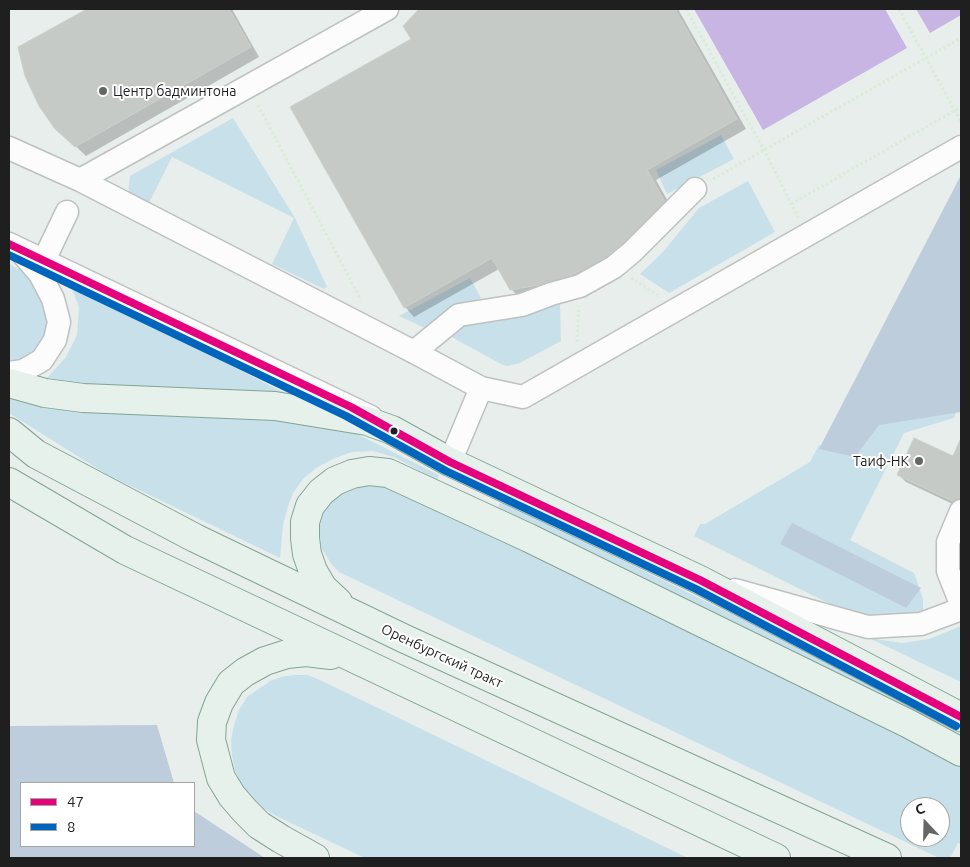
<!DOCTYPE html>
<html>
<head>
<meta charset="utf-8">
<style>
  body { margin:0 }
  #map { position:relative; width:970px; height:867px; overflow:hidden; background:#e8eeeb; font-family:Ubuntu,sans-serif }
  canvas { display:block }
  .frame { position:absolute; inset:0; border:10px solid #1f1f1f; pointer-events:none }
  .legend { position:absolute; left:20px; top:782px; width:175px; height:65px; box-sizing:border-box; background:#fff; border:1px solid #a5a5a5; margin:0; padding:6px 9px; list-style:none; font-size:15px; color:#1f1f1f }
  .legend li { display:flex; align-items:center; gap:10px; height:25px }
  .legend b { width:25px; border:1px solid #a5a5a5 }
  .north { position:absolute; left:900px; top:797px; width:50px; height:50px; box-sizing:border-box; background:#fff; border:1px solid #a5a5a5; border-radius:50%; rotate:339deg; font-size:14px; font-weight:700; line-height:20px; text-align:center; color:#1f1f1f }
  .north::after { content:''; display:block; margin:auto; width:18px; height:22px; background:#656766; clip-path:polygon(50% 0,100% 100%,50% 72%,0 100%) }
</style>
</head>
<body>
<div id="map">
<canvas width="970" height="867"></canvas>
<div class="frame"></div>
<ul class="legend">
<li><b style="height:6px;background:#e5007d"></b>47</li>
<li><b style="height:6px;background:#0065bd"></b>8</li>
</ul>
<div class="north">С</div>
</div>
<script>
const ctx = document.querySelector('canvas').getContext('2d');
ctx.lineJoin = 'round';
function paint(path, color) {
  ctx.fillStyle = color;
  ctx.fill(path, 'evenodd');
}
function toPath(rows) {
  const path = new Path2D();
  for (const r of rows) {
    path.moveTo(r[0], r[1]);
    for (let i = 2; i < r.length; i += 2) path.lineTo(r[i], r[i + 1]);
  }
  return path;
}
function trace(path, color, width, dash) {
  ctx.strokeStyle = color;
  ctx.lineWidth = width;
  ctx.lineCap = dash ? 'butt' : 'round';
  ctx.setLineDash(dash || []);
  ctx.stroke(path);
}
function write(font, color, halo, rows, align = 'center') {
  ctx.font = font + ' Ubuntu,sans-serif';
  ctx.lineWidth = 4;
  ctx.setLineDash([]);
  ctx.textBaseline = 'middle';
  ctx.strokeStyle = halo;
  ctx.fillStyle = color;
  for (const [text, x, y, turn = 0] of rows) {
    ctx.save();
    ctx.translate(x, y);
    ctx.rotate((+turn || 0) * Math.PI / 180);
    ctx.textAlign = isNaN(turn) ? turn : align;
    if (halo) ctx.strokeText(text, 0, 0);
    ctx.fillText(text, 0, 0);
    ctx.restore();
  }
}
paint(toPath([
  [233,118,295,218,327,287,324,289,272,264,294,218,172,157,149,203,128,195,130,176],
  [721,135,734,159,667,194,656,170],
  [748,181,775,232,669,293,640,274,662,253,699,208],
  [9,264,25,272,35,279,53,317,39,349,20,361,9,363],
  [61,278,300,401,120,390,45,380,66,357,77,335,79,307,71,286],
  [470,278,481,298,425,328,399,316],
  [560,304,561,341,520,363,507,366,501,364,446,334,476,318,518,317],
  [9,393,45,405,308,422,351,431,439,475,437,480,394,457,373,451,352,452,333,459,316,468,303,479,293,493,288,506,283,525,280,558,106,474,9,413],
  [957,410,954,418,904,433,850,540,914,573,923,599,923,611,916,618,899,622,842,610,694,536,700,524,705,524,810,462,819,445,854,455,877,423],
  [382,483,961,759,961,844,958,843,950,858,939,858,339,572,332,565,322,549,319,529,324,510,329,502,353,485],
  [910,807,940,807,940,837,910,837],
  [504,502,961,727,961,734,501,512,498,509,499,504],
  [961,626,961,682,869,638,902,643,929,639],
  [294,675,308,675,322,681,688,858,365,858,276,816,263,808,251,797,242,785,235,770,232,756,231,740,234,725,239,710,247,697,270,681,281,677]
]), '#c8e0e9');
paint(toPath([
  [961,175,961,412,879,425,855,457,819,449],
  [792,523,921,588,906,608,780,544],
  [157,725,174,783,21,783,21,846,194,846,194,811,265,858,9,858,9,726]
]), '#becddb');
paint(toPath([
  [694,9,885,9,907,48,763,130],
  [916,9,961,9,961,15,930,33]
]), '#c8b5e3');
paint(toPath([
  [90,9,232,9,259,57,86,156,67,138,19,47],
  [421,9,678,9,746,129,656,180,674,212,608,272,521,299,511,289,499,269,414,317,405,307,412,39,405,26],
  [961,440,961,508,906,482,899,475,953,458]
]), '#0003');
const building = toPath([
  [87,9,229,9,251,47,75,147,55,129,39,106,25,76,18,47,87,9],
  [419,9,675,9,737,119,647,170,665,202,636,235,598,263,555,282,510,290,492,258,404,308,290,107,411,39,403,26,419,9],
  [914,438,953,456,961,438,961,505,897,475,914,438]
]);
paint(building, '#c5cac7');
trace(building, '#c9d1cc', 1);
const minor = toPath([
  [9,148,80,180,414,352,481,388],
  [80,180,387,9],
  [9,244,371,417],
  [44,260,67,212],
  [414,352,459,315,522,305,551,294,580,286,614,267,632,252,695,189],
  [9,373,23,371,42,360,55,340,59,322,53,299,40,274,22,253],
  [450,462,481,388,523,397,961,147],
  [961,511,948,542,948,571,961,604],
  [735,590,868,627,921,624,961,609]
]);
const major = toPath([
  [9,383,45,393,83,398,275,406,367,421,392,430,450,462,700,580,961,717],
  [9,432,36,454,195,538,405,639,887,858],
  [9,482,125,550,776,858],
  [338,602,323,588,313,571,307,554,305,538,305,522,310,506,321,492,335,481,352,474,369,471,388,473,529,538,909,724,961,752],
  [315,858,281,839,259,825,245,811,232,796,221,778,211,740,212,722,219,703,231,683,245,672,265,661,287,654,306,652,331,655]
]);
trace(minor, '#bec1c0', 25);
trace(major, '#84a494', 30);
trace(toPath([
  [686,9,764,150,798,217],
  [899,9,961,122],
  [258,105,361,300],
  [713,179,961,38],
  [791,204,961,107],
  [631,278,659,296],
  [577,342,579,306]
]), '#daebda', 3, [2.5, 2.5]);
trace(minor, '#fcfcfc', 22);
trace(major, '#e5f1ea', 28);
trace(toPath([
  [9,244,351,407,450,462,700,580,961,717]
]), '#e5007d', 8);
trace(toPath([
  [9,255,346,416,446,471,696,589,956,726]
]), '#0065bd', 8);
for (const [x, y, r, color] of [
  [103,91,5,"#656766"],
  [394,431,4.5,"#1f1f1f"],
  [919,461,5,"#656766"]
]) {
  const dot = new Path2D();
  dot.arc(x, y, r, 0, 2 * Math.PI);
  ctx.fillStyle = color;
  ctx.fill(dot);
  trace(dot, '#fff', 2);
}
write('14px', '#1f1f1f', '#fff', [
  ["Центр бадминтона",113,91],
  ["Таиф-НК",909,461,"right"]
], 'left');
write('14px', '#1f1f1f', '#fff', [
  ["Оренбургский тракт",442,656,25]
]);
</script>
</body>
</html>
